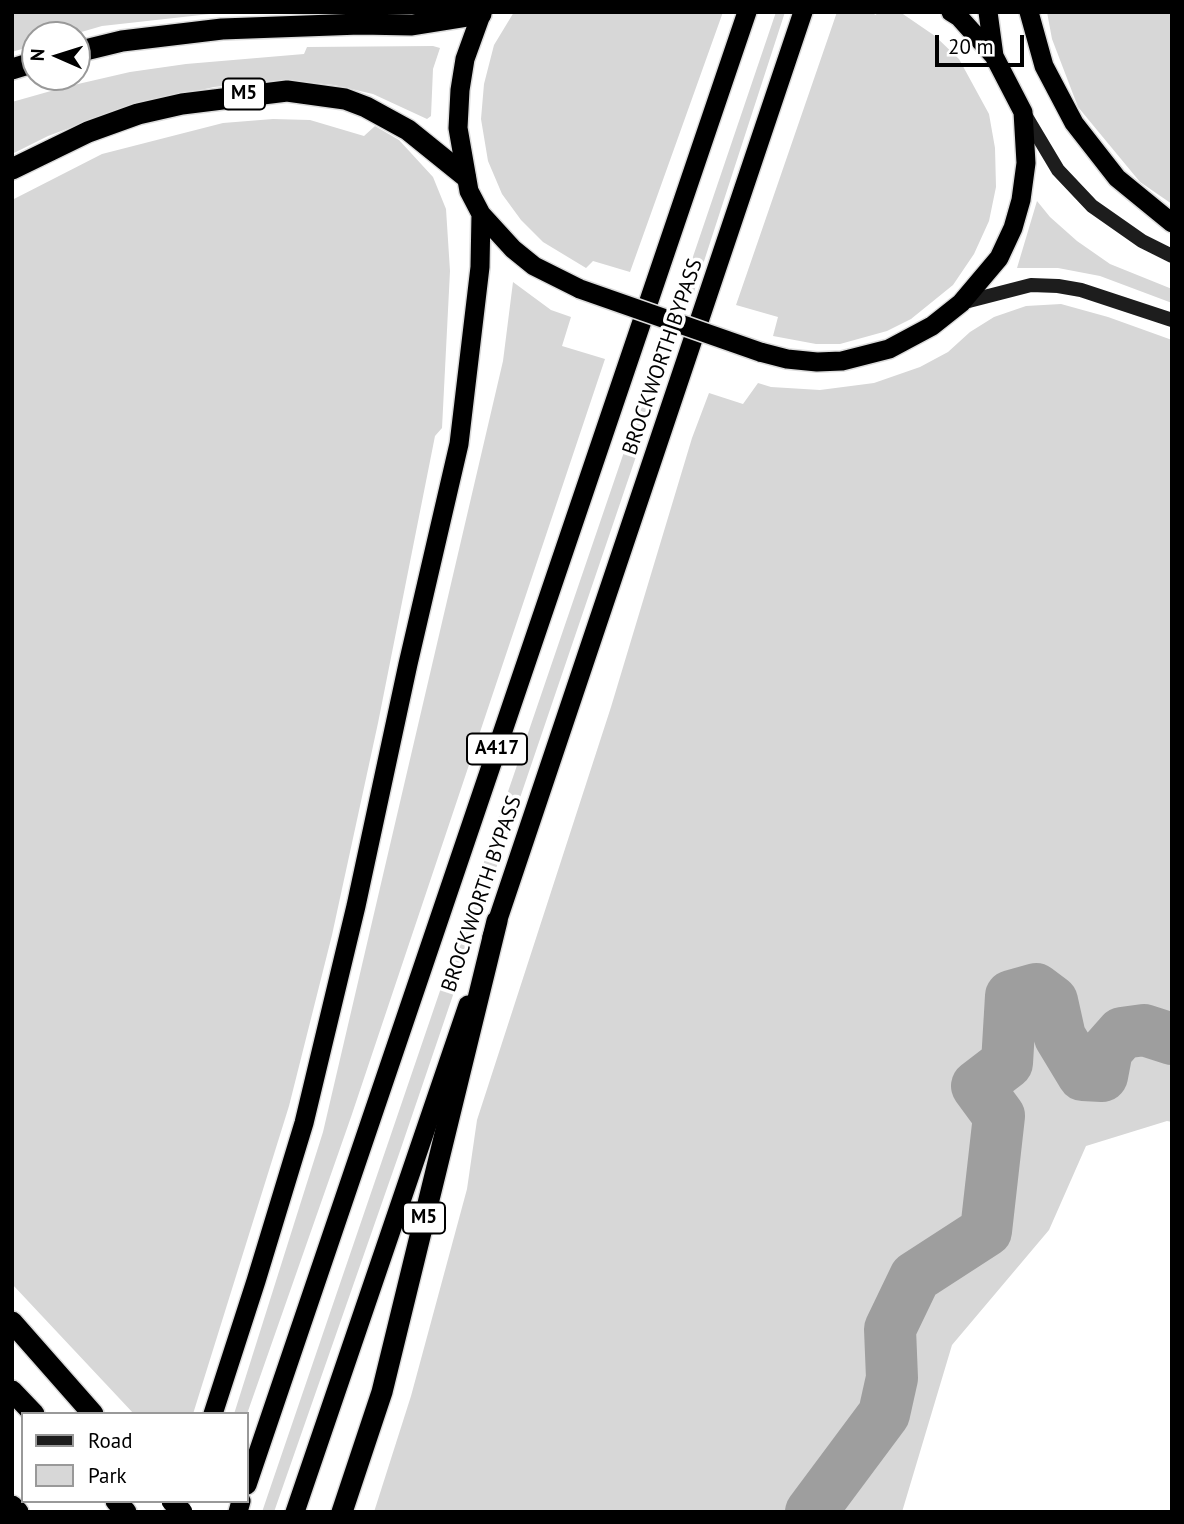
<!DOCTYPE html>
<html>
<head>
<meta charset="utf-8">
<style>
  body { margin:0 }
  #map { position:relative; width:1184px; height:1524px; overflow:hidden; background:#fff; font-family:"PT Sans",sans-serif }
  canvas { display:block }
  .frame { position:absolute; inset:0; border:14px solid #000; pointer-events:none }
  .legend { position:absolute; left:21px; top:1412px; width:228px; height:91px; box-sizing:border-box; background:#fff; border:2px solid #999; margin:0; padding:9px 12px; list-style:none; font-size:21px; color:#000 }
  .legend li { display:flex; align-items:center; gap:14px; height:35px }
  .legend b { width:35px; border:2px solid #999 }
  .north { position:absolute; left:21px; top:21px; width:70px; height:70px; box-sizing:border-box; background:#fff; border:2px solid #999; border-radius:50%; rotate:273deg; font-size:19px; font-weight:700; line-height:28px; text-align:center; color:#000 }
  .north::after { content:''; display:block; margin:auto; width:24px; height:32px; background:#000; clip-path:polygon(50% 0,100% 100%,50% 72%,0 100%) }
  .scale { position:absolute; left:935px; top:35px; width:89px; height:32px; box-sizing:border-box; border:4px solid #000; border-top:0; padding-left:9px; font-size:21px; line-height:24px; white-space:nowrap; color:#000; -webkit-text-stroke:5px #fff; paint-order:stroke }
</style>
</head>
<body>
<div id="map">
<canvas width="1184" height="1524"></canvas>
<div class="frame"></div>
<ul class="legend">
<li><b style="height:9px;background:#1d1d1d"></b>Road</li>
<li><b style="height:19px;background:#d7d7d7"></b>Park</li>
</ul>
<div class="north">N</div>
<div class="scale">20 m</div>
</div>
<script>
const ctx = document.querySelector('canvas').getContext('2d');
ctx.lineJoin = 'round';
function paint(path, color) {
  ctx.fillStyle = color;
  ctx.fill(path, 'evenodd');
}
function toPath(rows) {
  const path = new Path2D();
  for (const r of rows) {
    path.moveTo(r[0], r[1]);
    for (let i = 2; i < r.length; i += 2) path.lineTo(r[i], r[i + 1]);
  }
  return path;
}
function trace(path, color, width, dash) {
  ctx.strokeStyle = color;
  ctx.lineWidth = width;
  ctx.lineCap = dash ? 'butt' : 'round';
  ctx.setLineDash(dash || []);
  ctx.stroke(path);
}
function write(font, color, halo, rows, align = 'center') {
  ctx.font = font + ' "PT Sans",sans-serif';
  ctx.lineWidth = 7;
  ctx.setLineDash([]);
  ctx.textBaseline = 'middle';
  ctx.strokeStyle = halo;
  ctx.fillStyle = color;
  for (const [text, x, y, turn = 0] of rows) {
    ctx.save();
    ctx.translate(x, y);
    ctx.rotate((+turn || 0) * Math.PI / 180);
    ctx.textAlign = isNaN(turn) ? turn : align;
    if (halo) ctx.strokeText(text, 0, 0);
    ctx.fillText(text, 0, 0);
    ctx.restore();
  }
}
paint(toPath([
  [12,12,228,12,102,26,71,35,35,35,35,45,12,52],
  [514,12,723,12,630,272,593,261,586,268,543,242,521,220,502,194,488,161,481,119,484,84,494,45],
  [776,12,785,12,694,292,682,289],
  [837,12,869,12,876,15,877,12,900,12,935,36,959,59,989,114,995,148,996,187,989,221,974,254,953,285,911,319,887,331,840,344,816,344,773,336,778,317,736,305],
  [1047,12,1172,12,1172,204,1140,182,1078,107,1052,39],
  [433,46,440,48,433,69,431,116,427,119,373,94,334,85,293,81,250,83,214,87,129,106,48,136,12,154,12,102,65,87,130,72,186,64,304,54,307,47],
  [273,119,310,120,364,136,375,126,399,140,433,177,446,209,450,271,442,428,435,436,378,723,332,935,289,1106,193,1414,134,1414,12,1284,12,200,102,154,223,123],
  [1037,201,1050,217,1077,241,1110,264,1172,289,1172,303,1100,276,1058,268,1017,268],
  [513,282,551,310,571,317,562,346,605,359,351,1117,247,1414,234,1414,323,1132,503,361],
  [1061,304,1108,317,1172,340,1172,1122,1167,1121,1086,1146,1049,1230,952,1345,902,1512,374,1512,411,1396,467,1189,477,1120,611,707,692,438,709,393,743,404,758,383,771,387,820,390,874,383,920,367,948,352,970,332,994,317,1026,306],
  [651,373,663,377,399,1154,274,1512,262,1512]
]), '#d7d7d7');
trace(toPath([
  [811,1512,884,1414,892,1378,890,1329,915,1277,986,1231,999,1116,977,1086,1007,1063,1011,996,1036,989,1052,1001,1060,1037,1083,1075,1102,1076,1107,1050,1122,1033,1144,1030,1172,1039]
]), '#9e9e9e', 52);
const trunk = toPath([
  [482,12,465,59,460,90,458,128,469,191,481,214,513,249,534,266,580,289],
  [988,12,994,56],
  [1029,12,1044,66,1074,123,1117,178,1172,223],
  [760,352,787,359,817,362,842,361,889,349,932,326,961,303,999,258,1013,228,1021,200,1026,163,1023,112,994,56,959,17,951,12],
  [492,937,803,12],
  [213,1414,256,1281,304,1123,356,906,408,664,459,444,480,267,481,214],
  [247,1485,747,12],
  [238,1512,241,1501],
  [295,1512,468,1005]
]);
const motorway = toPath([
  [77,52,122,41,222,29,360,24,412,25,481,14],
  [12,69,35,62],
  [12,169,88,132,138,114,182,104,287,91,345,99,366,107,408,130,465,176],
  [12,1322,93,1414],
  [12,1391,34,1414],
  [116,1501,126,1512],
  [12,1506,18,1512],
  [342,1512,382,1392,497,921]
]);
trace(trunk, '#dbdbdb', 22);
trace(motorway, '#dbdbdb', 24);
trace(toPath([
  [1024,113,1058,170,1092,206,1142,241,1172,256],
  [961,303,1031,285,1058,286,1081,290,1172,320]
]), '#1d1d1d', 14);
trace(trunk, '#000', 19);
trace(motorway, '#000', 21);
const trunkBridge = toPath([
  [580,289,760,352]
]);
const motorwayBridge = toPath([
  [172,1501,182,1512]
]);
trace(trunkBridge, '#dbdbdb', 22, []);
trace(motorwayBridge, '#dbdbdb', 24, []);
trace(trunkBridge, '#000', 19);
trace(motorwayBridge, '#000', 21);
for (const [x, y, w] of [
  [244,94,42],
  [497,749,60],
  [424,1218,42]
]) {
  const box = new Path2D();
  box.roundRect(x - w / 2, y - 15.5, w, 31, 5);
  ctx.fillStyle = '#fff';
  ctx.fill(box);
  trace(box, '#000', 2);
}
write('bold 19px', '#000', null, [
  ["M5",244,94],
  ["A417",497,749],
  ["M5",424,1218]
]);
write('21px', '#000', '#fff', [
  ["BROCKWORTH BYPASS",663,357,-71],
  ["BROCKWORTH BYPASS",482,894,-71]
]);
</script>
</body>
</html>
